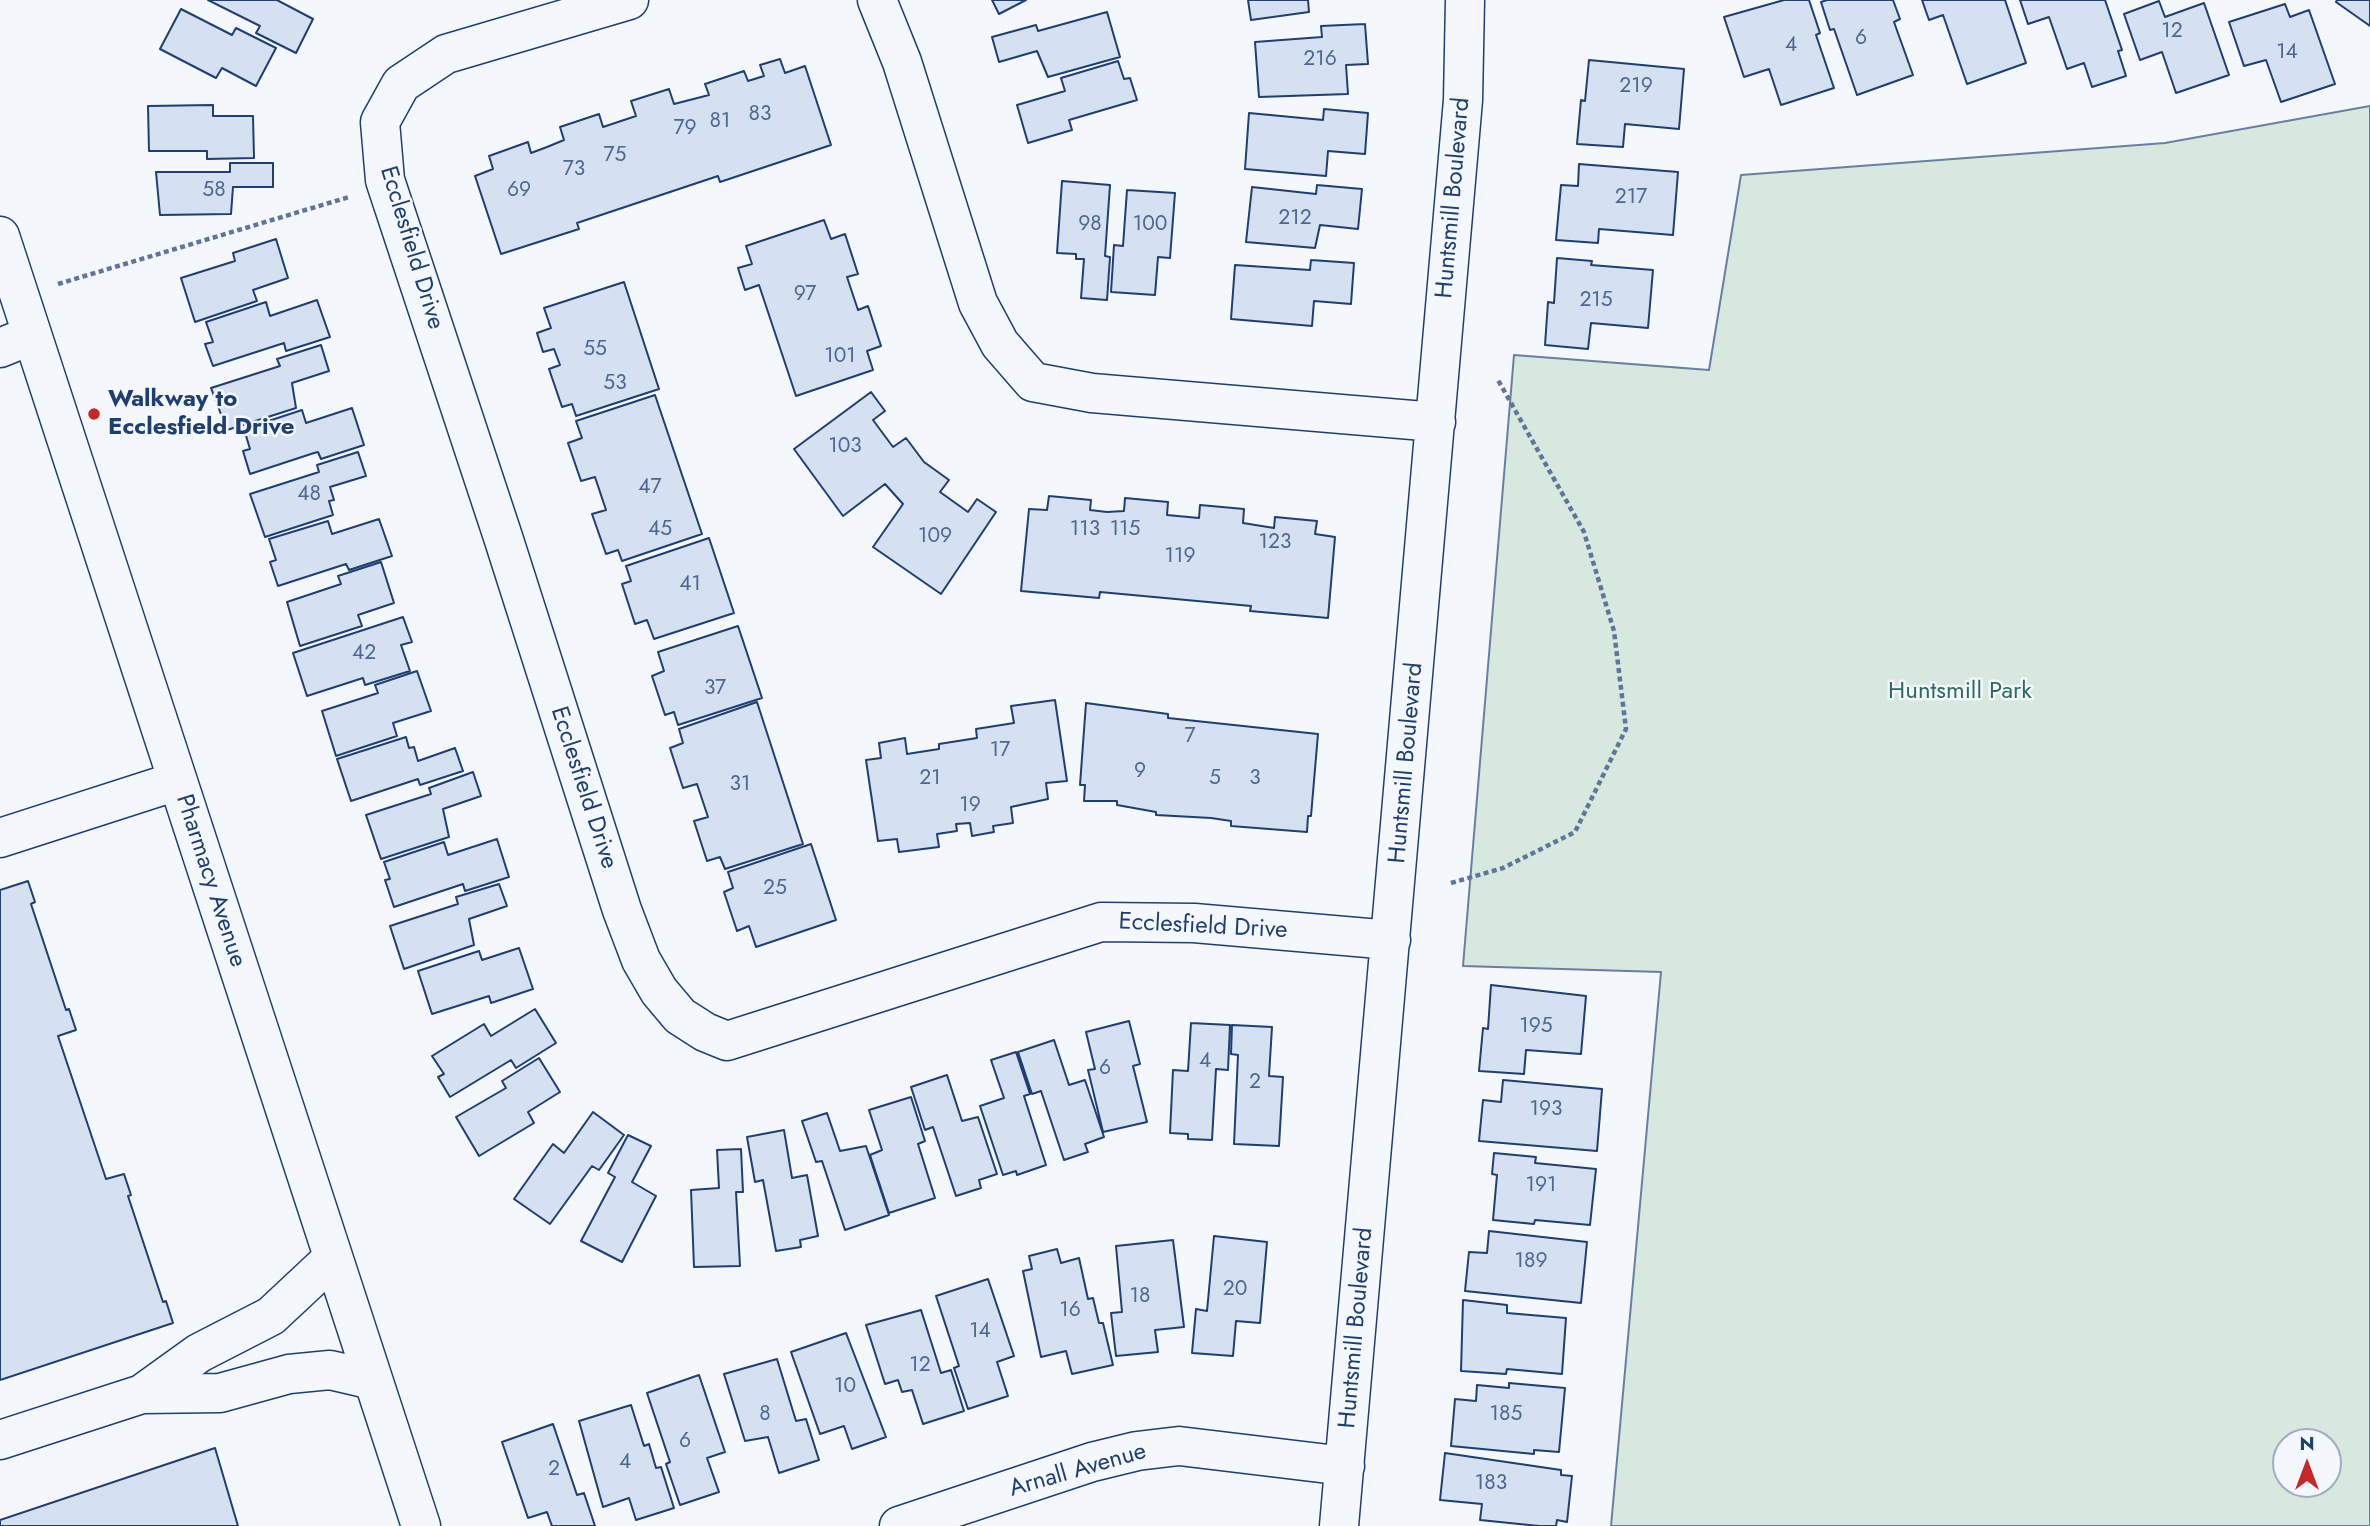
<!DOCTYPE html>
<html>
<head>
<meta charset="utf-8">
<style>
  body { margin:0 }
  #map { position:relative; width:2370px; height:1526px; overflow:hidden; background:#f4f7fb; font-family:Jost,sans-serif }
  canvas { display:block }
  .north { position:absolute; left:2272px; top:1428px; width:70px; height:70px; box-sizing:border-box; background:#f4f7fb; border:2px solid #9eadc5; border-radius:50%; rotate:0deg; font-size:19px; font-weight:700; line-height:28px; text-align:center; color:#1d3f73 }
  .north::after { content:''; display:block; margin:auto; width:24px; height:32px; background:#c62828; clip-path:polygon(50% 0,100% 100%,50% 72%,0 100%) }
</style>
</head>
<body>
<div id="map">
<canvas width="2370" height="1526"></canvas>
<div class="north">N</div>
</div>
<script>
const ctx = document.querySelector('canvas').getContext('2d');
ctx.lineJoin = 'round';
function paint(path, color) {
  ctx.fillStyle = color;
  ctx.fill(path, 'evenodd');
}
function toPath(rows) {
  const path = new Path2D();
  for (const r of rows) {
    path.moveTo(r[0], r[1]);
    for (let i = 2; i < r.length; i += 2) path.lineTo(r[i], r[i + 1]);
  }
  return path;
}
function trace(path, color, width, dash) {
  ctx.strokeStyle = color;
  ctx.lineWidth = width;
  ctx.lineCap = dash ? 'butt' : 'round';
  ctx.setLineDash(dash || []);
  ctx.stroke(path);
}
function write(font, color, halo, rows, align = 'center') {
  ctx.font = font + ' Jost,sans-serif';
  ctx.lineWidth = 5;
  ctx.setLineDash([]);
  ctx.textBaseline = 'middle';
  ctx.strokeStyle = halo;
  ctx.fillStyle = color;
  for (const [text, x, y, turn = 0] of rows) {
    ctx.save();
    ctx.translate(x, y);
    ctx.rotate((+turn || 0) * Math.PI / 180);
    ctx.textAlign = isNaN(turn) ? turn : align;
    if (halo) ctx.strokeText(text, 0, 0);
    ctx.fillText(text, 0, 0);
    ctx.restore();
  }
}
const green = toPath([
  [2370,106,2370,1526,1611,1526,1661,972,1463,966,1514,355,1709,370,1741,175,2165,143,2370,106],
  [2286,1442,2328,1442,2328,1484,2286,1484,2286,1442]
]);
paint(green, '#d7e8df');
trace(green, '#687fa3', 2);
const building = toPath([
  [208,0,277,0,313,19,296,53,256,33,260,26,208,0],
  [992,0,1026,0,999,14,992,0],
  [1248,0,1308,0,1309,12,1251,20,1248,0],
  [1784,0,1809,0,1820,33,1816,35,1834,88,1781,105,1769,69,1744,77,1724,17,1784,0],
  [1827,0,1893,0,1900,19,1894,22,1913,75,1857,95,1834,29,1830,30,1821,2,1827,0],
  [1922,0,2005,0,2026,63,1967,84,1943,15,1929,20,1922,0],
  [2020,0,2105,0,2122,50,2118,51,2126,76,2092,87,2084,63,2067,69,2049,17,2028,24,2020,0],
  [2337,0,2370,0,2370,26,2336,2,2337,0],
  [2159,1,2165,17,2204,3,2229,75,2176,93,2162,52,2140,60,2124,14,2159,1],
  [2285,4,2290,17,2309,10,2335,84,2281,102,2266,60,2244,66,2229,22,2285,4],
  [181,9,232,35,236,28,276,48,256,86,222,68,216,78,160,49,181,9],
  [1107,12,1120,57,1048,77,1037,51,999,62,992,37,1036,25,1038,31,1107,12],
  [1365,24,1368,64,1346,65,1348,94,1259,97,1255,42,1322,37,1321,26,1365,24],
  [780,59,785,73,805,66,831,145,720,182,718,176,577,223,579,229,501,254,475,176,493,169,489,156,528,142,531,153,547,147,564,140,560,127,599,114,603,127,636,116,631,101,669,89,674,104,709,95,705,84,744,71,748,81,764,76,760,65,780,59],
  [1589,60,1684,69,1679,129,1625,124,1623,147,1577,144,1581,100,1585,101,1589,60],
  [1118,61,1124,79,1130,78,1137,100,1069,120,1072,130,1028,143,1017,105,1065,91,1061,78,1118,61],
  [213,105,213,116,253,116,254,158,207,159,207,151,149,151,148,106,213,105],
  [1324,109,1368,113,1365,154,1328,151,1326,176,1245,169,1249,113,1323,120,1324,109],
  [230,163,273,163,273,187,233,187,231,214,160,215,156,172,230,172,230,163],
  [1579,164,1678,172,1673,235,1599,229,1598,243,1556,240,1561,185,1578,186,1579,164],
  [1062,181,1110,185,1105,256,1110,257,1107,300,1081,298,1084,259,1076,259,1076,254,1057,253,1062,181],
  [1317,185,1362,189,1358,229,1320,225,1315,248,1246,242,1252,187,1316,194,1317,185],
  [1127,190,1175,193,1170,258,1158,257,1155,295,1111,292,1114,245,1123,246,1127,190],
  [824,220,831,239,845,234,858,274,847,277,858,310,868,306,881,346,867,351,873,370,796,396,759,285,745,290,738,268,752,264,746,246,824,220],
  [276,239,288,278,253,290,257,301,195,322,181,278,235,261,233,253,276,239],
  [1557,258,1592,261,1591,265,1653,270,1648,328,1591,323,1588,349,1545,345,1548,302,1554,303,1557,258],
  [1311,260,1354,263,1351,304,1314,301,1312,326,1231,319,1235,265,1310,270,1311,260],
  [624,282,659,389,576,416,572,404,562,407,549,369,560,365,554,349,543,352,537,333,551,328,544,308,624,282],
  [317,300,330,337,286,351,284,343,213,366,205,344,213,342,206,322,266,302,270,316,317,300],
  [321,345,329,371,292,383,296,408,227,430,211,388,280,366,277,359,321,345],
  [871,392,885,411,873,420,893,447,906,438,924,462,949,480,940,492,968,512,977,499,996,512,941,594,873,547,903,504,885,484,843,516,794,449,871,392],
  [655,395,702,534,622,561,618,550,606,554,592,514,606,510,595,477,581,481,568,443,582,438,576,421,655,395],
  [352,408,364,445,321,459,318,452,314,453,250,474,243,451,250,449,244,429,302,410,306,423,352,408],
  [358,452,366,476,330,487,334,500,329,501,333,515,265,537,250,494,319,472,317,465,358,452],
  [1049,496,1091,500,1090,510,1107,512,1124,511,1125,498,1168,502,1167,515,1199,518,1200,505,1244,509,1243,523,1274,528,1275,517,1317,521,1315,534,1335,537,1328,618,1250,611,1251,606,1100,592,1099,598,1021,591,1029,509,1047,510,1049,496],
  [379,519,392,556,349,570,346,564,278,586,270,562,276,560,269,539,328,521,332,534,379,519],
  [709,538,734,613,654,639,647,620,635,624,622,584,631,581,626,566,709,538],
  [381,562,394,603,358,615,362,626,300,646,287,602,341,584,338,576,381,562],
  [403,617,412,642,401,645,410,671,365,685,363,678,307,696,293,653,403,617],
  [738,626,762,698,678,725,674,712,665,715,652,676,664,671,658,652,738,626],
  [417,671,431,711,393,723,397,736,336,756,322,711,378,693,375,685,417,671],
  [1055,700,1067,781,1046,783,1048,799,1011,807,1013,823,993,826,994,832,972,836,970,823,956,824,957,831,937,834,939,847,899,852,897,839,878,841,866,760,881,758,879,743,905,738,907,754,939,749,939,744,977,738,976,729,1014,723,1011,706,1055,700],
  [757,702,803,844,725,869,720,857,707,861,694,821,708,817,697,784,683,788,670,748,683,743,679,729,757,702],
  [1086,703,1168,714,1168,718,1318,734,1311,816,1308,816,1307,832,1231,826,1231,821,1211,818,1156,815,1156,812,1117,805,1117,801,1084,801,1085,785,1080,785,1086,703],
  [406,737,409,748,414,747,418,761,455,748,463,771,420,785,418,779,351,801,337,759,406,737],
  [473,772,481,796,443,809,449,837,381,859,366,815,431,794,429,788,473,772],
  [497,839,509,877,465,891,463,884,394,907,385,880,390,879,384,862,444,842,448,855,497,839],
  [811,844,836,920,756,947,749,926,737,931,724,892,733,888,728,872,811,844],
  [28,881,35,902,31,904,66,1010,69,1009,76,1030,58,1036,106,1179,124,1174,131,1195,128,1196,163,1302,166,1301,173,1323,0,1380,0,890,28,881],
  [499,884,507,906,469,919,474,945,404,969,390,926,458,904,456,897,499,884],
  [519,948,533,989,491,1003,489,996,432,1014,418,971,479,951,482,960,519,948],
  [1491,985,1586,996,1581,1054,1526,1050,1524,1074,1479,1071,1483,1028,1488,1029,1491,985],
  [535,1009,556,1043,516,1068,511,1060,450,1097,438,1077,444,1074,432,1056,484,1024,491,1036,535,1009],
  [1129,1021,1140,1064,1133,1066,1147,1122,1103,1132,1088,1070,1095,1069,1086,1032,1129,1021],
  [1191,1023,1230,1025,1228,1070,1216,1069,1212,1140,1188,1139,1188,1134,1170,1133,1173,1070,1188,1071,1191,1023],
  [1232,1025,1272,1027,1269,1076,1283,1077,1279,1146,1234,1144,1238,1055,1231,1054,1232,1025],
  [1054,1040,1069,1085,1085,1080,1104,1137,1085,1144,1088,1152,1064,1160,1041,1091,1032,1094,1018,1052,1054,1040],
  [1016,1052,1030,1094,1024,1096,1046,1165,1017,1175,1016,1171,1003,1175,980,1106,1004,1098,991,1060,1016,1052],
  [539,1058,560,1092,528,1112,534,1123,479,1156,456,1117,506,1088,502,1081,539,1058],
  [947,1075,962,1121,978,1117,997,1174,979,1180,981,1188,956,1196,933,1127,925,1130,911,1087,947,1075],
  [1503,1080,1602,1089,1597,1151,1479,1141,1483,1100,1501,1102,1503,1080],
  [911,1097,925,1141,918,1144,935,1198,889,1213,870,1155,882,1150,869,1110,911,1097],
  [593,1112,624,1135,599,1170,592,1166,550,1224,514,1199,553,1144,564,1153,593,1112],
  [827,1113,840,1151,866,1146,889,1215,845,1230,822,1161,816,1162,802,1121,827,1113],
  [784,1130,792,1178,807,1175,818,1236,800,1240,801,1247,776,1251,763,1180,755,1182,747,1137,784,1130],
  [628,1135,651,1146,632,1182,656,1196,622,1262,581,1241,615,1177,608,1173,628,1135],
  [741,1149,743,1192,736,1192,740,1266,694,1267,691,1190,719,1188,717,1150,741,1149],
  [1494,1153,1536,1157,1535,1163,1596,1169,1590,1225,1535,1220,1534,1224,1493,1220,1497,1175,1492,1174,1494,1153],
  [1489,1231,1587,1242,1581,1303,1465,1291,1469,1252,1487,1253,1489,1231],
  [1214,1236,1267,1242,1260,1323,1236,1321,1233,1356,1192,1353,1196,1309,1207,1311,1214,1236],
  [1173,1240,1184,1327,1155,1330,1158,1352,1116,1356,1111,1313,1122,1312,1116,1246,1173,1240],
  [1057,1249,1061,1263,1079,1258,1088,1299,1093,1298,1099,1323,1103,1323,1113,1365,1072,1374,1066,1351,1041,1357,1023,1271,1032,1269,1029,1256,1057,1249],
  [988,1279,1014,1356,997,1362,1008,1396,968,1409,954,1368,959,1366,936,1296,988,1279],
  [1463,1300,1507,1305,1507,1313,1566,1318,1562,1374,1507,1369,1506,1374,1461,1371,1463,1300],
  [921,1310,941,1373,951,1370,964,1411,923,1424,912,1390,902,1392,898,1380,885,1384,866,1325,921,1310],
  [846,1333,886,1437,852,1449,844,1426,820,1434,791,1352,846,1333],
  [777,1359,796,1421,806,1419,819,1460,779,1473,768,1437,745,1441,724,1374,777,1359],
  [699,1375,725,1452,707,1458,719,1492,680,1505,666,1464,670,1462,647,1393,699,1375],
  [1509,1383,1565,1388,1559,1452,1534,1450,1534,1454,1451,1446,1455,1399,1476,1401,1477,1385,1509,1388,1509,1383],
  [631,1405,644,1446,649,1444,656,1468,661,1467,674,1508,636,1520,629,1498,603,1507,579,1421,631,1405],
  [553,1424,577,1495,584,1493,595,1526,552,1526,547,1512,528,1518,502,1442,553,1424],
  [215,1448,238,1526,0,1526,0,1520,215,1448],
  [1445,1453,1561,1470,1561,1475,1572,1476,1567,1522,1557,1520,1556,1526,1539,1526,1480,1520,1482,1504,1440,1500,1445,1453]
]);
paint(building, '#d5e0f0');
trace(building, '#1d3f73', 2);
const minor = toPath([
  [629,0,446,54,401,84,380,122,385,180,503,537,622,910,641,960,659,991,680,1016,705,1032,727,1041,1101,922,1194,923,1391,940],
  [877,0,902,62,978,303,1000,344,1033,382,1092,393,1436,422],
  [0,236,421,1526],
  [0,348,32,335],
  [0,838,177,781],
  [142,1394,199,1353,271,1316,333,1258],
  [0,1440,142,1394,220,1393,289,1374,330,1370,373,1380],
  [899,1526,1092,1462,1137,1451,1179,1446,1345,1466],
  [1339,1526,1463,100,1465,0]
]);
trace(minor, '#1d3f73', 41);
trace(toPath([
  [58,284,349,197],
  [1451,883,1503,868,1575,832,1626,729,1614,631,1584,532,1498,380]
]), '#5e769c', 4.5, [5, 3.5]);
trace(minor, '#f4f7fb', 38);
for (const [x, y, r, color] of [
  [94,414,7,"#c62828"]
]) {
  const dot = new Path2D();
  dot.arc(x, y, r, 0, 2 * Math.PI);
  ctx.fillStyle = color;
  ctx.fill(dot);
  trace(dot, '#f4f7fb', 2.5);
}
write('21px', '#4b6792', null, [
  ["12",2172,32],
  ["6",1861,39],
  ["4",1791,46],
  ["14",2287,53],
  ["216",1320,60],
  ["219",1636,87],
  ["83",760,115],
  ["81",720,122],
  ["79",685,129],
  ["75",615,156],
  ["73",574,170],
  ["58",214,191],
  ["69",519,191],
  ["217",1631,198],
  ["212",1295,219],
  ["98",1090,225],
  ["100",1150,225],
  ["97",805,295],
  ["215",1596,301],
  ["55",595,350],
  ["101",840,357],
  ["53",615,384],
  ["103",845,447],
  ["47",650,488],
  ["48",309,495],
  ["45",660,530],
  ["113",1085,530],
  ["115",1125,530],
  ["109",935,537],
  ["123",1275,543],
  ["119",1180,557],
  ["41",690,585],
  ["42",364,654],
  ["37",715,689],
  ["7",1190,737],
  ["17",1000,751],
  ["9",1140,772],
  ["21",930,779],
  ["5",1215,779],
  ["3",1255,779],
  ["31",740,785],
  ["19",970,806],
  ["25",775,889],
  ["195",1536,1027],
  ["4",1205,1062],
  ["6",1105,1069],
  ["2",1255,1083],
  ["193",1546,1110],
  ["191",1541,1186],
  ["189",1531,1262],
  ["20",1235,1290],
  ["18",1140,1297],
  ["16",1070,1311],
  ["14",980,1332],
  ["12",920,1366],
  ["10",845,1387],
  ["8",765,1415],
  ["185",1506,1415],
  ["6",685,1442],
  ["4",625,1463],
  ["2",554,1470],
  ["183",1491,1484]
]);
write('24px', '#1d3f73', '#f4f7fb', [
  ["Huntsmill Boulevard",1454,198,-85],
  ["Ecclesfield Drive",411,248,73],
  ["Huntsmill Boulevard",1407,763,-85],
  ["Ecclesfield Drive",583,788,72],
  ["Pharmacy Avenue",210,881,72],
  ["Ecclesfield Drive",1203,927,3],
  ["Huntsmill Boulevard",1357,1328,-85],
  ["Arnall Avenue",1078,1471,-16]
]);
write('bold 24px', '#1d3f73', '#f4f7fb', [
  ["Walkway to",108,400],
  ["Ecclesfield Drive",108,428]
], 'left');
write('24px', '#2c6c60', '#f4f7fb', [
  ["Huntsmill Park",1960,692]
]);
</script>
</body>
</html>
